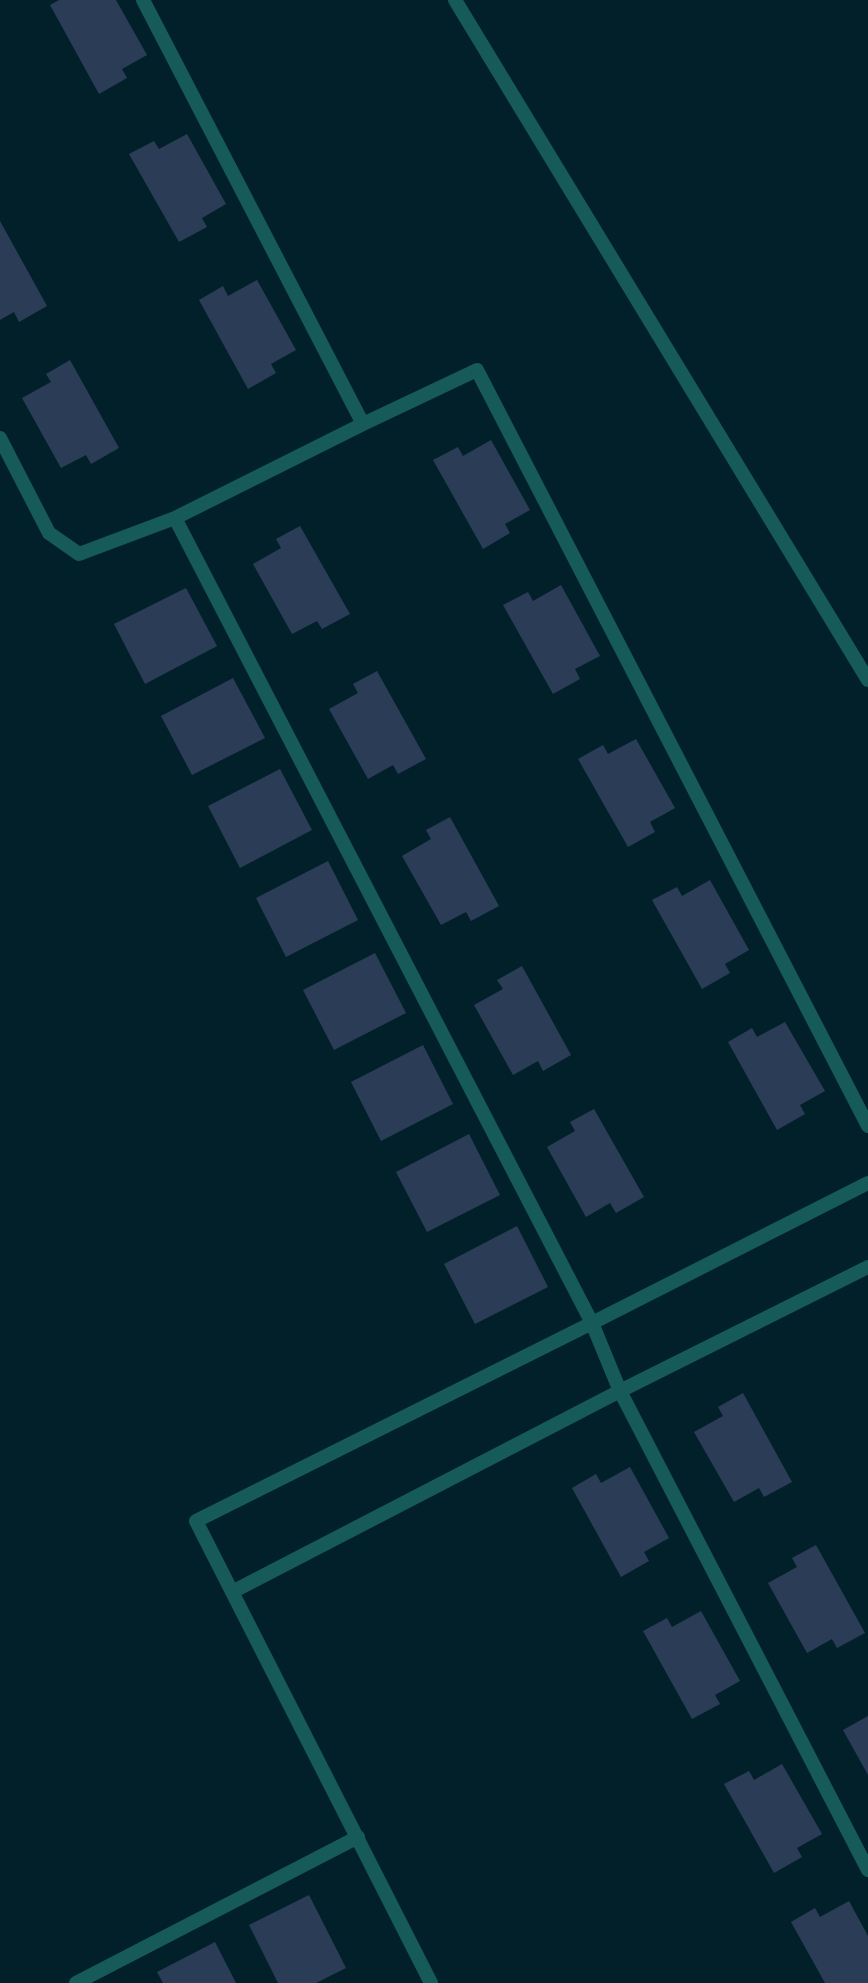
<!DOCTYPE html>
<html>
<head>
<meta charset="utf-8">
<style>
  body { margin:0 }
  canvas { display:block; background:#02202a }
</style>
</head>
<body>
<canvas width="868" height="1983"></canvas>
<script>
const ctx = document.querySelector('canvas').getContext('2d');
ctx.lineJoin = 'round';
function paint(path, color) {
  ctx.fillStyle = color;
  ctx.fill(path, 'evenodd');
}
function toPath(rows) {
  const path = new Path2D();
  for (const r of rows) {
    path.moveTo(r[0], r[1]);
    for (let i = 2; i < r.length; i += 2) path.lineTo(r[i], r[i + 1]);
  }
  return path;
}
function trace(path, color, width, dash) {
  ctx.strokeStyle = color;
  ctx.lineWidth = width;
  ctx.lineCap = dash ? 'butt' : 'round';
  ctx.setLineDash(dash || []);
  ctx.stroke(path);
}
paint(toPath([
  [59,0,116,0,147,55,122,69,127,78,99,94,50,5],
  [187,134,226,204,202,218,207,227,179,242,129,154,154,141,159,149],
  [0,221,47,306,19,322,14,312,0,320],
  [257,280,296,350,271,364,276,373,248,389,199,300,223,286,228,296],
  [70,360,119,448,91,464,86,455,61,468,22,398,51,382,46,374],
  [491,440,530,510,505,524,510,533,483,549,433,460,458,447,463,456],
  [300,526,350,614,322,629,317,621,292,634,253,564,281,548,276,539],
  [561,585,600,656,575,669,580,679,553,694,503,605,528,592,533,601],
  [186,588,217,646,145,684,114,624],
  [377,671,426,759,398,774,393,765,368,779,329,709,358,693,353,684],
  [233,678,265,738,192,775,161,716],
  [636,739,675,808,650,822,655,832,628,847,578,759,603,745,608,754],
  [280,769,312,830,240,868,208,806],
  [450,817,499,906,471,921,466,912,441,925,402,856,431,839,426,830],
  [328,861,358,920,286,957,256,898],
  [710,880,749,950,725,964,730,973,702,989,652,900,677,887,682,896],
  [375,953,406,1013,334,1050,303,990],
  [522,966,571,1055,543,1071,538,1061,513,1075,474,1005,503,989,497,980],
  [785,1022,825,1091,800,1105,805,1114,777,1130,728,1042,752,1028,757,1037],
  [423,1045,453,1104,381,1141,351,1082],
  [594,1109,644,1197,616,1213,610,1203,586,1217,547,1147,575,1131,570,1122],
  [469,1134,500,1195,427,1232,396,1172],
  [517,1226,548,1287,475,1324,444,1264],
  [743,1393,792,1482,764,1497,759,1488,734,1502,694,1432,723,1416,718,1407],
  [630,1467,669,1538,644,1552,649,1561,621,1577,572,1488,596,1474,601,1483],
  [816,1545,865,1633,837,1648,832,1639,807,1653,768,1583,797,1567,792,1558],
  [701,1611,740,1681,715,1695,720,1704,692,1719,643,1631,667,1618,672,1627],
  [868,1716,868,1775,843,1730],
  [782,1764,822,1834,797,1848,802,1857,774,1873,724,1784,749,1771,754,1780],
  [309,1895,346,1968,316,1983,278,1983,249,1925],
  [849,1901,868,1936,868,1983,825,1983,791,1922,815,1908,820,1917],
  [215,1942,236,1983,163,1983,157,1972]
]), '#2b3c56');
trace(toPath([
  [143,0,363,424],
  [0,438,49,533,79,554,175,518,363,424,477,370,868,1126],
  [175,518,592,1323,620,1391,868,1870],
  [232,1592,620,1391,868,1267],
  [76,1983,358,1837],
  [431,1983,196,1521,592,1323,868,1183]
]), '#165b59', 14);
trace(toPath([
  [455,0,868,680]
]), '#165b59', 14);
</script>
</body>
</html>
